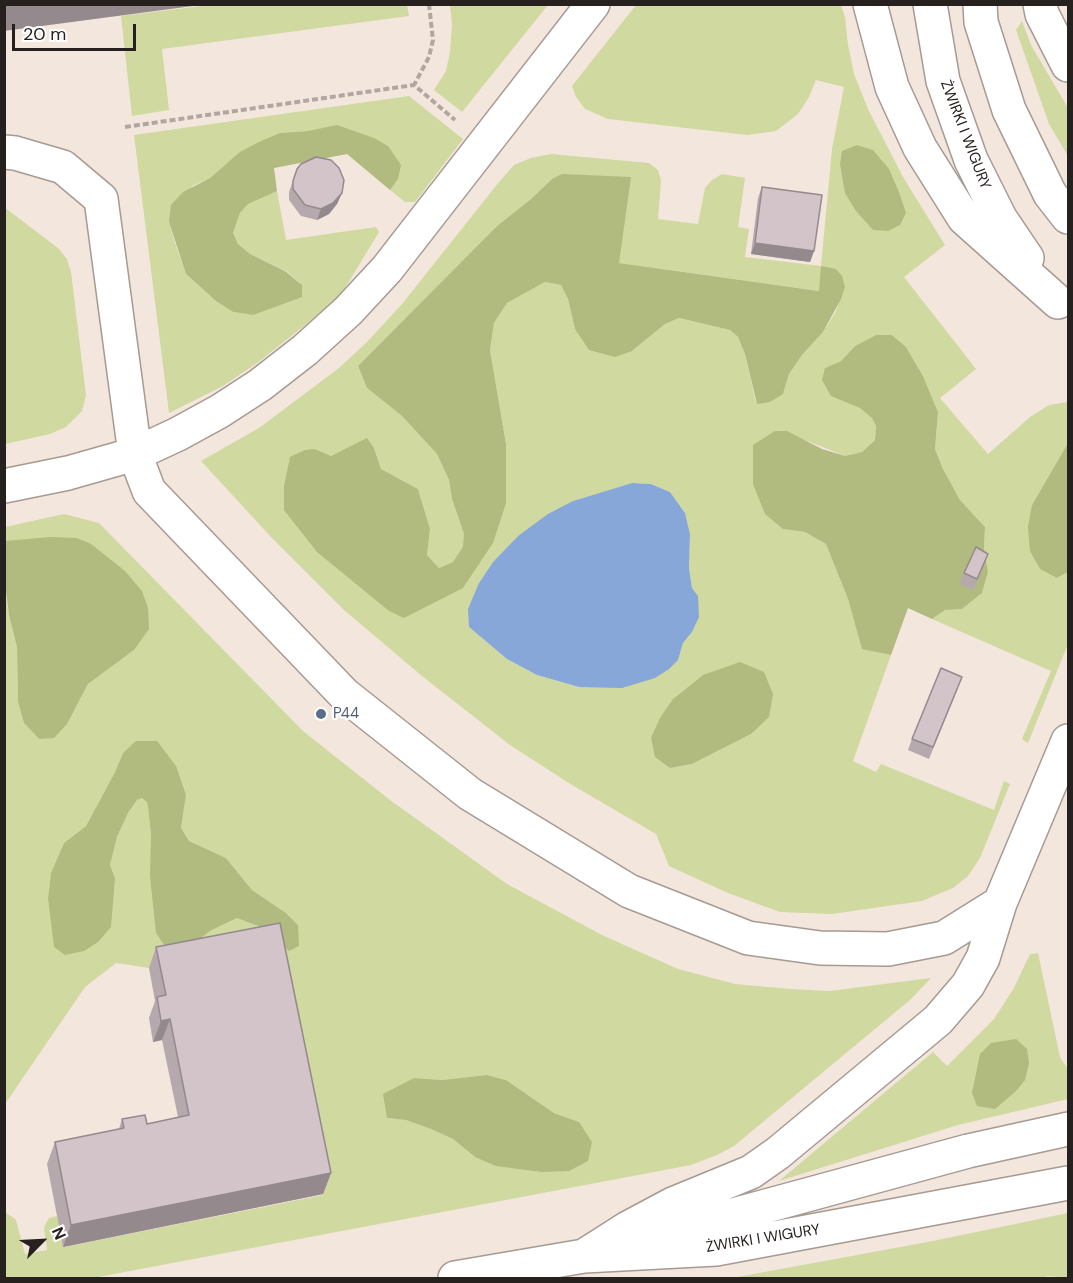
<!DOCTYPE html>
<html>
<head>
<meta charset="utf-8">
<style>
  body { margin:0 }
  #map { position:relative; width:1073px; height:1283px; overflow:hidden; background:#f3e6dd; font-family:"DM Sans",sans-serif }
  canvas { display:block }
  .frame { position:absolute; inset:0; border:6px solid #26211e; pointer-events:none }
  .north { position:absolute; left:12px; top:1211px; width:60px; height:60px; -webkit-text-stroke:4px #fff; paint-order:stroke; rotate:66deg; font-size:16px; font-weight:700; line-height:24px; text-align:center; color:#26211e }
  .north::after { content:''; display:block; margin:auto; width:21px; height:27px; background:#26211e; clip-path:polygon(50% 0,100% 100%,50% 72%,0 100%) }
  .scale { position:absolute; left:12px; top:24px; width:124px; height:27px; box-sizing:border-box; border:3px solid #26211e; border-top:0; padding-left:8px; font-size:18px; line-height:21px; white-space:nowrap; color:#26211e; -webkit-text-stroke:4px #fff; paint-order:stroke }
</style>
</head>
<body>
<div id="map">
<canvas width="1073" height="1283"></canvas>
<div class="frame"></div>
<div class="north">N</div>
<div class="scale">20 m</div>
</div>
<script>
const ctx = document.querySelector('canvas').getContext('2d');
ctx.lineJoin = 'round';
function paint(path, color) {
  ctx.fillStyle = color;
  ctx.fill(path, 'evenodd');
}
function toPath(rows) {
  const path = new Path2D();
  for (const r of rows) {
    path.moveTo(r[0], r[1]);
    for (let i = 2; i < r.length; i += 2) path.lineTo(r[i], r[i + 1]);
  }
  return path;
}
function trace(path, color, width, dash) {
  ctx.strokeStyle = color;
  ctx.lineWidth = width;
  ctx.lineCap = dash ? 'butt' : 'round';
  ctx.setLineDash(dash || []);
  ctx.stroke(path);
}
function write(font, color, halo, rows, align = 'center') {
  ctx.font = font + ' "DM Sans",sans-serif';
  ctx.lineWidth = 4.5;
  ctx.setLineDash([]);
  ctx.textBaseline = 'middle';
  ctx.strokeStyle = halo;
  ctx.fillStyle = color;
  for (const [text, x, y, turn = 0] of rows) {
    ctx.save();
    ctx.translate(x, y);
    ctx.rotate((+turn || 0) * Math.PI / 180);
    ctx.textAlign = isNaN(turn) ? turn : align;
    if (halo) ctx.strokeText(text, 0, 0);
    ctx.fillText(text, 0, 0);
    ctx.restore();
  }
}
paint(toPath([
  [209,5,407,5,409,16,162,49,169,110,132,116,121,16],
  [450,5,548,5,462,112,434,90,446,71,450,52,452,24],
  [636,5,841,5,845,17,848,45,854,74,868,109,903,177,945,245,904,277,976,369,940,398,988,454,1030,417,1049,405,1068,402,1068,443,1032,505,1057,578,1068,572,1068,644,1028,743,1022,739,1051,671,932,619,945,610,962,609,982,593,988,572,984,550,985,527,960,500,943,469,935,449,938,412,923,376,906,347,892,335,876,335,855,346,841,361,825,368,872,418,876,426,875,440,862,452,845,456,805,440,783,529,805,532,826,544,848,599,862,648,891,655,853,761,876,772,881,764,994,810,1004,781,1010,784,980,858,968,876,953,888,922,901,832,914,780,912,728,893,669,866,656,834,572,785,510,745,422,676,344,610,271,537,201,461,259,428,339,368,368,341,402,304,499,182,514,165,531,158,551,154,649,163,658,170,661,180,658,219,698,224,705,188,712,180,722,174,745,178,738,227,749,229,745,257,821,266,832,149,844,87,816,80,809,97,798,114,776,131,747,135,608,119,585,109,576,97,572,86],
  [552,179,619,263,820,291,845,287,835,313,823,332,802,355,789,374,783,394,756,403,745,354,738,337,730,330,679,318,665,324,632,351,575,329,568,299,561,285,545,282,507,303,494,323,490,350,506,444,506,503,405,618,315,449,331,456,345,450,374,448,381,469,418,489,430,529,427,555,439,568,453,562,464,547,464,534,452,499,449,480,437,454,402,416,367,388,358,366,497,226,531,199],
  [632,483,651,484,670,492,685,513,690,534,689,568,692,588,698,596,692,632,683,643,678,660,579,687,537,675,507,659,469,627,479,583,493,562,518,536,573,501],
  [703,675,751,734,692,764,670,768,673,699],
  [1022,21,1031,45,1068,108,1068,156,1049,124,1016,30],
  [409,96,463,139,415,202,405,202,390,190,398,179,308,131,280,133,226,164,210,178,192,186,169,222,175,243,186,274,216,301,233,312,253,315,302,285,286,271,250,254,238,244,233,233,240,213,248,203,277,191,286,240,376,227,379,232,342,293,318,315,257,363,223,386,169,413,134,135],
  [4,207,58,248,67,259,71,272,86,395,82,411,66,427,50,434,5,444],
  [64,514,99,523,303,731,390,800,507,884,602,935,678,969,735,984,790,989,830,991,931,978,910,1000,734,1146,717,1155,691,1165,93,1278,5,1277,5,1212,16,1220,25,1254,47,1250,44,1227,49,1218,57,1216,64,1247,323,1195,272,944,149,968,116,963,85,987,5,1104,4,585,9,615,17,647,18,702,24,723,39,739,54,737,67,724,88,684,134,650,15,541,5,541,5,527],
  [123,753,186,795,181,828,189,841,226,858,252,890,286,913,298,925,273,936,258,926,237,918,210,931,191,946,151,835,148,802,142,798,137,800,128,813,117,837,110,865,115,878,48,898,51,874,64,843,86,826,115,772],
  [487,1075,506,1080,554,1113,579,1122,541,1172,522,1169,475,1157,453,1139,431,1129,406,1120,387,1118,414,1078,442,1080],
  [1038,953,1060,1057,1068,1069,1068,1099,958,1125,779,1181,933,1052,947,1066,994,1019,1014,988,1030,954],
  [1068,1213,1068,1278,1048,1276,1041,1278,732,1278,933,1241]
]), '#d0d99f');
paint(toPath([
  [337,125,374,138,388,146,401,165,398,179,390,190,347,154,274,168,277,191,248,204,240,213,233,233,238,244,250,254,285,271,302,285,302,297,253,315,233,312,216,301,186,274,169,222,171,205,183,192,210,178,240,152,259,142,280,133,308,131],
  [857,145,873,150,889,169,899,192,906,213,900,225,888,231,873,230,856,211,845,193,840,164,842,151],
  [562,174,631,177,619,263,819,291,821,266,836,269,842,276,845,287,841,299,823,332,802,355,789,374,783,394,770,402,757,404,745,354,738,337,730,330,679,318,665,324,632,351,615,357,589,350,575,329,568,299,561,285,545,282,507,303,494,323,490,350,506,444,506,503,493,543,463,588,404,618,389,611,317,552,284,510,284,486,290,457,305,450,315,449,331,456,367,438,374,448,381,469,418,489,430,529,427,555,439,568,453,562,463,547,464,534,452,499,449,480,437,454,402,416,367,388,358,366,497,226,531,199,552,179],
  [876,335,892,335,906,347,923,376,938,412,935,449,943,469,960,500,985,527,984,550,988,572,982,593,962,609,945,610,932,619,908,608,891,655,862,649,848,599,826,544,805,532,783,529,765,514,753,484,753,445,775,431,787,431,822,449,845,456,862,452,875,440,876,426,872,418,860,408,831,396,822,380,825,368,841,361,855,346],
  [1068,443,1068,572,1057,578,1040,569,1030,551,1028,527,1032,505],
  [51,537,77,538,91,544,125,571,142,591,148,608,149,629,134,650,88,684,67,724,54,738,39,739,24,723,18,702,17,647,9,615,5,585,5,541],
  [740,662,764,672,773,694,769,717,751,734,692,764,670,768,655,757,651,738,660,718,673,699,703,675],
  [136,741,157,741,176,766,186,795,181,828,189,841,226,858,252,890,286,913,298,925,299,946,289,951,273,936,258,926,237,918,210,931,191,946,169,952,156,933,150,876,151,835,148,806,147,802,142,798,137,800,128,813,117,837,110,865,115,878,111,927,98,942,84,951,65,955,54,947,48,898,51,873,64,843,86,826,115,772,123,753],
  [1016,1039,1027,1049,1029,1063,1025,1080,1016,1091,995,1109,977,1106,972,1093,980,1054,991,1043],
  [487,1075,506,1080,554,1113,579,1122,592,1142,588,1161,569,1171,541,1172,496,1166,475,1157,453,1139,431,1129,406,1120,387,1118,383,1094,414,1078,442,1080]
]), '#b1ba7f');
paint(toPath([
  [632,483,651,484,670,492,685,513,690,534,689,568,692,588,698,596,699,617,692,632,683,643,678,660,669,669,655,678,622,688,579,687,537,675,507,659,469,627,468,609,479,583,493,562,518,536,548,514,573,501]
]), '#86a7d7');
const minor = toPath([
  [870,4,892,87,920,148,964,218,1058,302],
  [930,4,943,81,971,160,1000,218,1027,258],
  [980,4,981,22,1009,110,1050,194,1068,217],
  [1040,4,1042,14,1068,65],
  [4,152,15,153,63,167,101,199,135,454,149,491,344,694,470,794,629,891,748,938,820,948,888,949,944,938,1000,903],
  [4,486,68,473,135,454,178,434,220,411,260,385,305,350,348,311,387,269,593,4],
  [649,1238,968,1151,1068,1129],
  [584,1256,628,1228,673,1204,751,1172,778,1153,938,1020,968,985,983,958,1000,903,1068,741],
  [455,1278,584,1256,716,1249,1068,1183]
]);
trace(minor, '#a69a92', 36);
trace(toPath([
  [429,4,433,40,429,57,414,85,455,120],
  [125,127,414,85]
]), '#b1a7a0', 4, [6, 3]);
trace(minor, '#fff', 33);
paint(toPath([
  [297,169,342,193,337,204,329,214,317,220,301,216,289,200,289,192],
  [762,187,814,251,810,262,751,254,758,198],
  [984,565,973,590,960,584,964,573],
  [958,688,929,759,908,750,912,739],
  [156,947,331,1173,323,1194,63,1247,47,1164,55,1142,119,1129,122,1119,147,1124,178,1117,162,1040,153,1042,149,1018,155,1001,149,968]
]), '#b5a9ae');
paint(toPath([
  [4,4,208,4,4,31],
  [342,193,337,204,329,214,317,220,321,209],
  [755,243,814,251,810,262,751,254],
  [170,1019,162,1040,153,1042,161,1021],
  [331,1173,323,1194,63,1247,71,1225]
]), '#94898d');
const building = toPath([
  [316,157,331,160,339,168,344,180,342,193,333,203,321,209,305,205,293,189,293,181,297,169,301,164,316,157],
  [762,187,822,195,814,251,755,243,762,187],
  [976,547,988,554,977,579,964,573,976,547],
  [941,668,962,677,933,747,912,739,941,668],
  [280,923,331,1173,71,1225,55,1142,124,1128,122,1119,145,1115,147,1124,189,1115,170,1019,161,1021,157,997,166,995,156,947,280,923]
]);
paint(building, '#d3c4ca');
trace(building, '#94898d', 1.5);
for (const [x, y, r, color] of [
  [321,714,6,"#5c6f8a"]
]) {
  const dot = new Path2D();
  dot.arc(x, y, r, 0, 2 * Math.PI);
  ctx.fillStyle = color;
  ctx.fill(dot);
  trace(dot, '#fff', 2);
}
write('15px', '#26211e', '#fff', [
  ["ŻWIRKI I WIGURY",965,135,69],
  ["ŻWIRKI I WIGURY",763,1239,-9]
]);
write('15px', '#4e5e75', '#fff', [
  ["P44",333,714]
], 'left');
</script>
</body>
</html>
